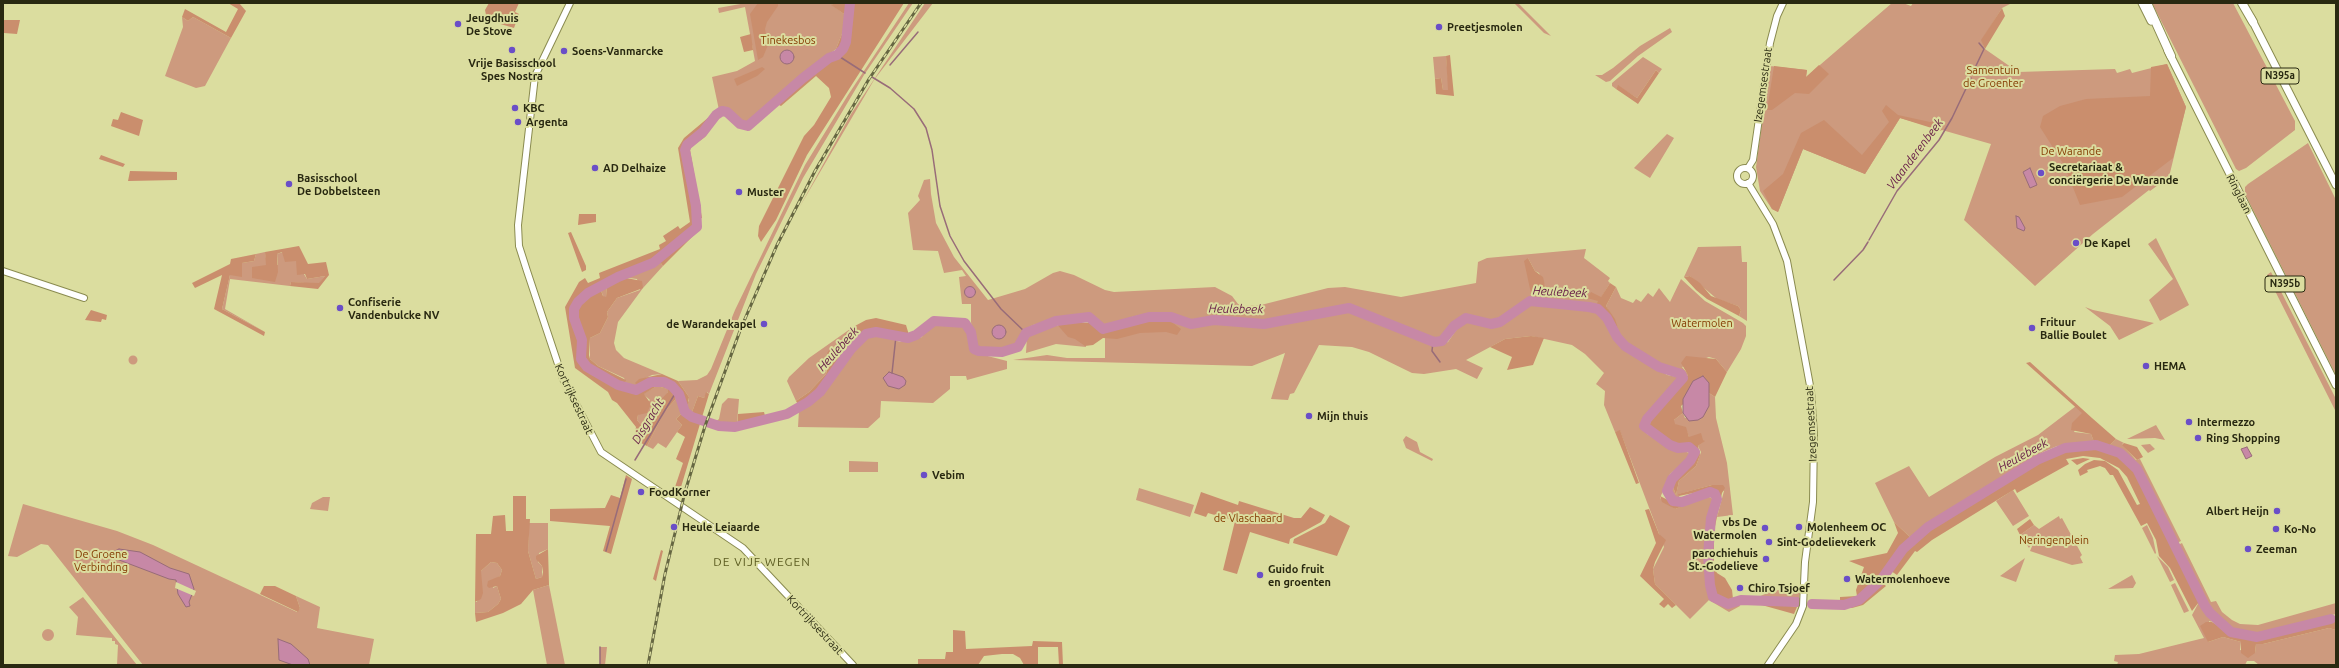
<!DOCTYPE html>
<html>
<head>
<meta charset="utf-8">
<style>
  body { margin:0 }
  #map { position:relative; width:2339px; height:668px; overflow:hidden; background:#dbdd9f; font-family:Ubuntu,sans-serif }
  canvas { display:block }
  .frame { position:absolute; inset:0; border:4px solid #292911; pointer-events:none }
</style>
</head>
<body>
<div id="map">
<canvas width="2339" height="668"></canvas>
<div class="frame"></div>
</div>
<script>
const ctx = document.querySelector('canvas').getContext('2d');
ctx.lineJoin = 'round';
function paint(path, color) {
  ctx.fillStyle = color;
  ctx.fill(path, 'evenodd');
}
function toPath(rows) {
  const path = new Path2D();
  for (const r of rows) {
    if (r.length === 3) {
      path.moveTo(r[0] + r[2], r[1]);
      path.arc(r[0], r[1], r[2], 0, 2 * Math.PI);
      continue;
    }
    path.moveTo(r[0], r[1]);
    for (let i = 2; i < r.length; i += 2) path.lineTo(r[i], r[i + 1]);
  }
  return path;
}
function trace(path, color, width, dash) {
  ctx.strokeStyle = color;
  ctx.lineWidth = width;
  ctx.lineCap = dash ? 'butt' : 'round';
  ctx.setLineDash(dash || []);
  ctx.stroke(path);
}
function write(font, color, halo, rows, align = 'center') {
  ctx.font = font + ' Ubuntu,sans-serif';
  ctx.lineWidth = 4;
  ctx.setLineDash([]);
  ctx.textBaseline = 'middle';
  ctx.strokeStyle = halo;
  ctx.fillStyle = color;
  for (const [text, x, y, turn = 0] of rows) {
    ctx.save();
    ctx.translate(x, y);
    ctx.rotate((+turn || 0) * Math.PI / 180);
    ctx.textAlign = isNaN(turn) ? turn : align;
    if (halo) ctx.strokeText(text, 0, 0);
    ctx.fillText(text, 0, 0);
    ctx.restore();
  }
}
paint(toPath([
  [746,3,835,3,832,5,844,14,845,26,836,49,789,86,755,118,747,123,743,123,726,108,719,110,712,77,737,71,755,61,745,7,719,13,718,8],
  [909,3,913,3,864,75,803,178,756,274,709,394,707,392,704,398,698,396,692,412,689,413,685,404,689,401,689,397,678,381,697,380,707,375,711,369,735,310,805,165,848,95],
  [925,3,933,3,874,80,799,208,851,114],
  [1514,3,1518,3,1551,36,1544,33],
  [1892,3,1903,3,1911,6,1913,3,2012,3,2002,8,1982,40,1985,49,2018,72,2115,69,2117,73,2130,69,2132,73,2167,64,2186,107,2169,177,2150,191,2149,190,2093,234,2035,286,1964,220,1991,144,1900,118,1865,174,1803,149,1778,212,1772,209,1760,191,1756,167,1770,66,1807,70,1806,77],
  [2152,3,2233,3,2295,121,2295,130,2246,168,2239,171,2236,169],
  [182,17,188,21,193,17,231,38,205,86,196,88,165,76,183,27],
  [1670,28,1672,32,1638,56,1610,81,1606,82,1595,75,1602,75,1613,68,1640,46],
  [1446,56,1449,90,1443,90,1441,78,1435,79,1433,57],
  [1643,57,1662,69,1659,73,1656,70,1637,98,1618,86,1616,89,1612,86,1612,83],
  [1667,134,1674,138,1650,178,1634,168],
  [2308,143,2336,200,2336,375,2245,194,2245,187,2248,184],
  [930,179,931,194,936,223,954,257,988,300,1025,289,1053,273,1060,271,1074,275,1105,290,1114,292,1215,287,1232,296,1238,304,1245,306,1261,305,1328,288,1345,287,1401,297,1476,283,1478,262,1487,258,1586,249,1584,258,1610,278,1608,281,1610,283,1596,306,1539,298,1542,294,1554,291,1548,290,1545,286,1539,273,1535,271,1528,258,1532,298,1494,321,1489,322,1467,315,1463,317,1451,325,1445,337,1438,339,1383,321,1356,307,1343,306,1311,314,1262,322,1210,319,1194,321,1170,314,1135,316,1103,326,1089,314,1060,317,1033,325,1024,330,1019,341,1012,348,1001,350,986,348,978,347,974,341,971,322,971,304,962,304,959,277,966,276,962,270,944,273,938,251,913,250,908,213,920,200,918,196,924,180],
  [2156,238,2189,305,2160,321,2149,300,2173,279,2148,244],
  [1741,246,1742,262,1747,262,1747,321,1739,316,1741,310,1738,306,1717,299,1690,276,1684,277,1698,247],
  [265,252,267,265,278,265,277,254,283,252,296,261,307,279,325,276,319,284,291,282,290,286,230,279,225,309,265,332,222,309,230,275,242,263,254,261,256,254],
  [660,262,663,266,643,288,618,322,614,343,616,350,624,358,662,374,652,375,636,383,639,386,636,387,625,386,627,385,624,378,598,366,590,359,590,338,600,333,608,317,607,312,617,298,640,290,637,279,621,277],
  [2271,272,2336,399,2336,412,2267,275],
  [1681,279,1705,301,1743,323,1746,326,1746,336,1741,349,1727,372,1716,359,1709,357,1682,367,1688,374,1687,378,1683,373,1664,367,1635,350,1616,331,1618,328,1606,306,1616,287,1621,298,1633,303,1636,299,1641,302,1648,293,1653,297,1659,288,1670,302],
  [607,285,606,297,604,298,600,288],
  [1536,302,1595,310,1606,320,1612,333,1624,347,1667,375,1677,377,1682,382,1652,417,1642,422,1641,425,1647,434,1657,440,1674,450,1685,451,1690,454,1688,459,1670,474,1660,498,1675,509,1707,496,1713,499,1706,531,1707,586,1714,602,1722,605,1730,606,1739,604,1740,606,1729,612,1709,600,1690,619,1655,584,1653,569,1664,547,1620,431,1615,432,1604,405,1605,391,1596,384,1604,373,1585,354,1572,345,1531,336,1505,339,1466,360,1483,368,1477,379,1456,369,1424,374,1412,373,1369,352,1352,347,1319,345,1294,393,1290,394,1288,400,1271,399,1285,353,1252,366,1013,360,1047,355,1067,358,1105,358,1105,331,1170,319,1195,327,1215,322,1261,327,1328,315,1344,310,1359,312,1387,326,1440,345,1448,342,1462,322,1467,320,1489,325,1497,325,1522,308],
  [2085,307,2093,310,2154,323,2119,340,2110,326],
  [941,322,954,327,963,326,967,328,972,352,1007,361,1007,369,967,380,966,376,950,376,950,389,933,403,881,401,880,417,868,428,798,427,799,410,818,396,866,336,877,334,900,342,909,342,922,337,925,329,931,325],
  [1055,326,1083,326,1086,347,1056,344,1026,353,1027,336],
  [853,327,842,342,830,349,826,374,809,392,796,401,787,381,789,377,809,358],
  [844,345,852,347,840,361,837,359],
  [133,360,4.5],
  [657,386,668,389,668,392,646,428,641,443,634,439,642,430,642,426,637,420,638,415,650,400,643,394],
  [1709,393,1715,397,1716,418,1727,463,1733,515,1717,517,1724,491,1712,485,1679,494,1679,499,1671,495,1675,478,1680,472,1681,474,1673,487,1676,495,1679,481,1696,466,1701,452,1698,446,1704,441,1689,437,1687,432,1674,424,1674,420,1683,413,1685,418,1709,406],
  [677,395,683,412,676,419,682,425,666,448,658,443,653,449,647,446,664,412,675,400],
  [728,398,739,399,737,424,715,422,719,419,722,404],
  [2076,406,2083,413,2074,432,2091,434,2094,442,2057,446,2043,452,1910,537,1894,522,1875,483,1909,466,1929,497,1995,457,2038,435],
  [2156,425,2165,440,2155,438,2127,439],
  [1406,436,1417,442,1420,452,1433,459,1432,461,1406,448,1403,440],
  [2116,439,2124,443,2122,444,2136,460,2140,459,2181,541,2177,543,2138,468,2120,451,2109,446],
  [2150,444,2155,449,2148,453,2141,445],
  [849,461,878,462,878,472,849,472],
  [1139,488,1194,505,1190,517,1136,500],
  [2013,490,2029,516,2013,526,1996,501],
  [323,497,330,497,328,511,310,509,312,503],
  [23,504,117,531,153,545,297,612,300,608,296,596,320,607,317,628,374,639,369,665,143,665,48,545,41,544,17,557,8,556],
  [2059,516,2060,519,2062,518,2082,555,2080,557,2083,563,2072,565,2030,551,2033,544,2032,543,2029,548,2020,535,2034,525,2039,529],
  [529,523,548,523,548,549,539,553,538,562,542,566,542,577,536,579,528,551],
  [2147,525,2153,538,2156,553,2155,554,2142,528],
  [2182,543,2211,602,2216,601,2222,612,2232,620,2240,624,2258,625,2336,603,2336,614,2257,633,2235,630,2216,615,2203,597,2178,545],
  [2157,556,2168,567,2174,580,2170,582],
  [2025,558,2016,582,2000,576],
  [491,562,497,563,502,570,500,576,494,580,493,588,497,586,501,599,498,604,488,612,475,613,475,602,477,602,481,571],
  [2132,575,2136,583,2133,588,2108,589],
  [2175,583,2189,611,2184,613,2171,585],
  [549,585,565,665,547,665,533,590],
  [1801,587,1799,598,1758,597,1772,591],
  [83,597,137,665,117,665,118,645,115,644,115,641,112,641,112,638,76,635,78,617,69,607],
  [2199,602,2212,622,2209,621,2208,642,2223,637,2241,642,2240,650,2255,653,2256,644,2263,644,2329,628,2336,630,2336,665,2259,665,2254,661,2247,661,2245,665,2117,665,2118,662,2114,661,2115,655,2139,654,2204,638,2192,615],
  [48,635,6],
  [600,647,607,647,605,665,600,665]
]), '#cd9a7e');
paint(toPath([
  [228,3,239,3,246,11,231,38,193,17,188,21,182,17,185,9,226,32,238,9],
  [489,3,519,3,515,12,519,14,514,28,487,20,485,10],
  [758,3,778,3,778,6,767,22,765,29,768,45,763,57,758,60,750,14],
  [835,3,904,3,807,155,776,220,761,242,758,236,759,226,804,136,814,125,831,97,829,88,816,76,781,106,777,104,813,73,838,55,836,49,845,26,844,14,831,5],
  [2002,8,2005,16,1985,49,1981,40],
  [3,20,20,20,17,34,4,33],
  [751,34,753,50,744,52,740,37],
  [1450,55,1454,96,1436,94,1435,79,1441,78,1443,90,1448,90,1446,56],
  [2167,64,2186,107,2173,158,2122,197,2080,205,2064,165,2040,127,2043,116,2060,106,2086,99,2150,96,2151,67],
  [1819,65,1829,74,1809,94,1795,93,1772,110,1767,110,1774,66,1807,70,1806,77],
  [762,67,765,69,757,76,737,86,734,79],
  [1656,70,1659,73,1638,104,1616,89,1618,85,1637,98],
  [1886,105,1898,115,1930,122,1945,121,1941,131,1900,118,1865,174,1803,149,1778,212,1772,209,1763,191,1783,174,1801,133,1824,120,1862,155,1889,122,1882,111],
  [121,112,143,120,139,136,111,126,113,119,118,120],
  [709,117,715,120,713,125,705,137,691,147,690,150,702,218,694,219,695,225,693,228,660,256,594,287,583,294,572,310,572,317,580,338,580,358,594,374,616,386,637,392,655,383,663,384,673,389,677,395,675,400,664,412,647,446,641,443,645,432,655,406,668,392,668,389,657,386,644,394,651,404,647,413,638,415,637,420,642,426,642,430,634,439,636,427,617,403,612,400,608,392,575,368,565,307,579,282,585,278,588,283,600,278,599,273,660,249,659,245,666,241,663,236,678,226,680,229,690,222,678,148,684,138],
  [101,155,125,164,123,167,99,159],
  [130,171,177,172,177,180,128,181],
  [579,214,596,214,596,222,578,225],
  [571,232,586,266,586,270,582,272,568,233],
  [693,232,695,234,663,266,660,262,679,242],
  [299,246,308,264,326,262,329,275,318,289,290,286,291,282,319,283,325,276,307,279,305,274,297,275,296,261,285,262,282,252,277,254,278,272,275,282,252,278,252,267,266,265,265,252],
  [256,254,254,261,242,263,242,277,230,275,222,309,265,332,264,336,214,309,222,275,195,288,192,283,230,264,231,259],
  [1528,258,1535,271,1543,277,1545,286,1548,290,1556,292,1556,296,1543,294,1536,299,1532,298,1524,261],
  [1690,276,1700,283,1711,296,1738,306,1741,310,1739,316,1707,299,1696,290,1684,277],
  [621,277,642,281,643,288,617,298,607,312,608,317,600,333,590,338,589,355,590,359,598,366,626,380,625,386,613,381,586,363,582,353,583,340,575,314,585,297,600,288,603,296,606,297,607,285],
  [1610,283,1616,287,1606,306,1615,319,1618,328,1616,331,1609,318,1596,306,1598,301,1587,298,1591,292,1601,297],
  [91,310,107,315,106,320,102,319,101,322,85,320],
  [876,318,906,325,909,335,869,332,852,347,844,345,837,359,840,361,824,384,812,397,799,406,796,401,809,392,826,374,829,362,827,353,830,349,842,342,842,338,853,327,866,320],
  [1156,320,1169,320,1181,329,1177,335,1166,332,1140,333,1117,339,1103,338,1093,345,1085,346,1075,339,1068,337,1055,322,1093,323,1104,331,1128,323],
  [1531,336,1544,338,1533,365,1507,370,1512,357,1490,347,1505,339],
  [1686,356,1716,359,1727,372,1715,397,1709,393,1709,383,1681,406,1683,413,1674,420,1675,424,1686,427,1689,437,1701,433,1703,440,1705,441,1698,446,1700,455,1696,466,1679,481,1676,495,1673,487,1677,478,1681,474,1680,472,1694,463,1698,455,1697,450,1691,444,1681,445,1667,441,1649,427,1652,417,1688,375,1681,363],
  [2030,362,2092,418,2116,439,2109,446,2094,442,2091,434,2071,430,2072,423,2082,413,2026,363],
  [662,374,678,381,689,397,688,404,685,404,677,388,668,381,652,379,639,386,635,383,639,379],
  [706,392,709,394,678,497,674,495,674,490,683,463,676,459,685,437,677,432,682,425,676,419,686,409,689,413,692,412,698,396,704,398],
  [764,412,767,423,737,429,738,414],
  [1620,430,1639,483,1636,484,1615,432],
  [2124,443,2137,447,2143,457,2137,460,2122,445],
  [2073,448,2097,448,2113,453,2122,457,2138,476,2199,602,2192,611,2170,568,2159,556,2156,540,2147,523,2141,526,2113,475,2110,475,2105,468,2100,466,2087,470,2088,472,2080,476,2078,470,2085,464,2094,460,2105,461,2118,470,2137,505,2140,504,2127,477,2119,468,2100,458,2083,456,2066,459,2069,464,2017,493,2015,489,1932,540,1917,552,1915,551,1897,575,1891,571,1903,552,1914,542,1948,518,2047,458],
  [2083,458,2090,459,2077,465,2071,460],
  [626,475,632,479,611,554,603,551,610,526,550,521,550,509,605,508,611,495,620,498],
  [1712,485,1723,485,1725,488,1722,493,1714,531,1714,567,1717,573,1725,578,1732,590,1733,599,1727,602,1717,598,1713,590,1710,567,1710,540,1714,513,1718,501,1718,493,1712,489,1679,496,1678,494],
  [1201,492,1238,505,1239,501,1294,518,1301,518,1310,507,1325,515,1321,522,1290,539,1289,544,1250,532,1237,574,1223,570,1235,521,1208,513,1206,517,1194,513],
  [513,496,526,496,526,519,530,519,528,551,536,579,542,577,543,572,542,566,536,559,536,556,548,549,549,585,533,590,521,604,503,613,476,622,475,613,488,612,498,604,501,599,497,586,489,588,487,586,488,581,500,576,502,570,497,563,491,562,481,571,483,593,481,599,475,602,476,534,491,534,493,516,505,515,506,531,513,531],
  [1660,496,1676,504,1693,499,1694,502,1675,509,1662,502],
  [1649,509,1659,534,1666,540,1655,562,1653,569,1655,584,1676,605,1672,608,1668,604,1664,608,1659,604,1664,599,1640,576,1656,543,1645,510],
  [1330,515,1350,526,1337,556,1293,543,1294,539,1325,523],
  [2030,519,2034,525,2020,535,2017,529],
  [1894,522,1910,537,1878,579,1886,586,1863,605,1852,608,1835,608,1833,600,1840,600,1840,597,1857,596,1856,590,1864,567,1849,561,1887,553,1898,533],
  [661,550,663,551,656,581,653,579],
  [264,586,275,586,296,596,300,608,298,612,260,594],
  [1773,603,1797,607,1794,614,1758,604],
  [2336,621,2336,630,2329,628,2263,644,2256,644,2255,653,2248,658,2241,653,2241,642,2223,637,2208,642,2200,626,2206,622,2212,622,2228,632,2256,640],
  [953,630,965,631,966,649,1032,646,1033,641,1062,642,1063,665,1081,665,1059,665,1058,647,1038,647,1038,665,1024,665,1020,658,1013,654,1002,654,984,656,978,665,918,665,918,659,945,659,946,652,953,652]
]), '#ca8e6d');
const water = toPath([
  [787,57,7],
  [2030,168,2037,185,2030,188,2023,172,2030,168],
  [2016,216,2019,217,2025,228,2024,231,2017,228,2016,216],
  [970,292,5.5],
  [999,332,7],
  [889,372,903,377,906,381,905,385,899,389,888,386,883,378,889,372],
  [1703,376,1709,383,1709,406,1703,417,1698,420,1689,421,1683,413,1683,399,1693,381,1703,376],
  [2247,447,2252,456,2246,459,2241,449,2247,447],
  [119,549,140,552,170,568,189,574,194,589,189,602,190,606,186,607,178,594,176,580,169,579,106,555,119,549],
  [278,639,291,644,308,659,310,665,293,665,279,660,278,639]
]);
paint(water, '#c788a6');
trace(water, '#986c79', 1);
paint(toPath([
  [176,582,196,591,194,596,175,588]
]), '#dbdd9f');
trace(toPath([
  [837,55,865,73],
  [890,65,918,32],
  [1972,74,1984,49,1979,43],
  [872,77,890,88,914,109,926,128,932,150,940,206,950,236,964,261,1001,309,1026,333],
  [1869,240,1897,191,1939,140,1952,118,1971,78],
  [1834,280,1863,250,1868,242],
  [1433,341,1432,351,1440,362],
  [892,373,896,336],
  [635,460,676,392],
  [606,551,626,479],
  [600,665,600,647]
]), '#986c79', 1.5);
trace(toPath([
  [850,3,846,42,843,49,837,55,829,58,803,78,748,126,740,124,727,112,722,111,716,115,703,132,687,145,685,150,696,206,697,227,653,263,618,277,588,293,578,302,574,309,574,318,582,340,581,359,587,367,618,385,636,390,651,382,664,382,672,386,679,394,685,412,692,417,719,426,735,427,787,414,808,402,820,392,851,349,866,334,876,332,908,338,916,335,934,321,965,323,971,332,974,349,979,351,1002,352,1018,347,1026,333,1056,321,1089,317,1103,329,1149,317,1171,317,1191,324,1214,320,1264,324,1349,308,1434,342,1442,341,1454,326,1466,318,1491,324,1500,322,1530,301,1589,307,1598,309,1607,318,1617,337,1625,346,1659,367,1681,374,1683,378,1647,419,1644,426,1670,445,1678,448,1689,447,1695,452,1690,461,1672,479,1667,491,1673,501,1682,502,1710,492,1715,494,1717,499,1711,518,1708,556,1710,585,1713,597,1728,604,1741,600,1797,602],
  [1812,604,1844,605,1859,600,1881,580,1903,549,1928,527,2037,460,2065,448,2096,445,2120,453,2137,469,2205,606,2210,613,2231,632,2257,637,2331,619]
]), '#c788a6', 10);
const secondary = toPath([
  [570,3,535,76,518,225,519,246,527,271,563,379,601,452,743,548,853,665],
  [1745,176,8],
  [1748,168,1753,160,1770,43,1777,16,1783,3],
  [1748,183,1773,224,1787,261,1811,391,1814,435,1813,502,1805,562,1803,606,1796,624,1768,665],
  [3,271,84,298]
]);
const primary = toPath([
  [2142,3,2151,21],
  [2251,18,2336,185],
  [2168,51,2336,385]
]);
const highway = toPath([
  [2147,3,2171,56],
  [2242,3,2253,22]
]);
trace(secondary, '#8a8b50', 8);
trace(primary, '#8a8b50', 9);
trace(highway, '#8a8b50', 10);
trace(secondary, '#fff', 6);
trace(primary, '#fff', 7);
trace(highway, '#fff', 8);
const rail = toPath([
  [648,665,665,574,685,492,705,426,741,328,777,245,815,171,869,79,921,3]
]);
trace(rail, '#666742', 3);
trace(rail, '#dbdd9f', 1.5, [4.5]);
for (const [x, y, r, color] of [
  [458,24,4,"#6a4ec7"],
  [1439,27,4,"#6a4ec7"],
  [512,50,4,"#6a4ec7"],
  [564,51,4,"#6a4ec7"],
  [515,108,4,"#6a4ec7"],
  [518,122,4,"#6a4ec7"],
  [595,168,4,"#6a4ec7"],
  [2041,173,4,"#6a4ec7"],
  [289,184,4,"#6a4ec7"],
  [739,192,4,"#6a4ec7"],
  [2076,243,4,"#6a4ec7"],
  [340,308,4,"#6a4ec7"],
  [764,324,4,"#6a4ec7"],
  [2032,328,4,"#6a4ec7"],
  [2146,366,4,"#6a4ec7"],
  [1309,416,4,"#6a4ec7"],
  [2189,422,4,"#6a4ec7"],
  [2198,438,4,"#6a4ec7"],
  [924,475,4,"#6a4ec7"],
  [641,492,4,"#6a4ec7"],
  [2277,511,4,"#6a4ec7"],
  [674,527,4,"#6a4ec7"],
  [1799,527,4,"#6a4ec7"],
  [1765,528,4,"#6a4ec7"],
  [2276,529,4,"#6a4ec7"],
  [1769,542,4,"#6a4ec7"],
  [2248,549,4,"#6a4ec7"],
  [1766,559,4,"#6a4ec7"],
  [1260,575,4,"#6a4ec7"],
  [1847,579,4,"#6a4ec7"],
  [1740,588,4,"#6a4ec7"]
]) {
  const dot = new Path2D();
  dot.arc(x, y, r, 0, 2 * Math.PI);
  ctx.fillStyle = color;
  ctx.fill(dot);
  trace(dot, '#dbdd9f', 1.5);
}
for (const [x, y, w] of [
  [2280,76,38],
  [2285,284,40]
]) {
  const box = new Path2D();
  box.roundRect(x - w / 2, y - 8, w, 16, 3);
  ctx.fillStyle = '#dbdd9f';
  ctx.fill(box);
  trace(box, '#292911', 1);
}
write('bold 10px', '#292911', null, [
  ["N395a",2280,76],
  ["N395b",2285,284]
]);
write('bold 11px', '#292911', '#dbdd9f', [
  ["Jeugdhuis",466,18],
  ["De Stove",466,31],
  ["Preetjesmolen",1447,27],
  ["Soens-Vanmarcke",572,51],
  ["Vrije Basisschool",512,63,"center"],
  ["Spes Nostra",512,76,"center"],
  ["KBC",523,108],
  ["Argenta",526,122],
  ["Secretariaat &",2049,167],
  ["conciërgerie De Warande",2049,180],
  ["AD Delhaize",603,168],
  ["Basisschool",297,178],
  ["De Dobbelsteen",297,191],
  ["Muster",747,192],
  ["De Kapel",2084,243],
  ["Confiserie",348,302],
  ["Vandenbulcke NV",348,315],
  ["Frituur",2040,322],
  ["Ballie Boulet",2040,335],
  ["de Warandekapel",756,324,"right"],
  ["HEMA",2154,366],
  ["Mijn thuis",1317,416],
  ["Intermezzo",2197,422],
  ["Ring Shopping",2206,438],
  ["Vebim",932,475],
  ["FoodKorner",649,492],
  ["Albert Heijn",2269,511,"right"],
  ["vbs De",1757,522,"right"],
  ["Watermolen",1757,535,"right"],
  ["Heule Leiaarde",682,527],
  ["Molenheem OC",1807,527],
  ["Ko-No",2284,529],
  ["Sint-Godelievekerk",1777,542],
  ["Zeeman",2256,549],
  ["parochiehuis",1758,553,"right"],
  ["St.-Godelieve",1758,566,"right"],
  ["Guido fruit",1268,569],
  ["en groenten",1268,582],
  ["Watermolenhoeve",1855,579],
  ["Chiro Tsjoef",1748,588]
], 'left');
write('11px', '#843b02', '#dbdd9f', [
  ["Tinekesbos",788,40],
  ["Samentuin",1993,70],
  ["de Groenter",1993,83],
  ["De Warande",2071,151],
  ["Watermolen",1702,323],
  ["de Vlaschaard",1248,518],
  ["Neringenplein",2054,540],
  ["De Groene",101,554],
  ["Verbinding",101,567]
]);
write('11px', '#292911', '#dbdd9f', [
  ["Izegemsestraat",1763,85,-82],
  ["Ringlaan",2239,194,63],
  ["Kortrijksestraat",574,399,65],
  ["Izegemsestraat",1811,424,-93],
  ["Kortrijksestraat",815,625,47]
]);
write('italic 12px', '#671c47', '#dbdd9f', [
  ["Vlaanderenbeek",1915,154,-53],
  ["Heulebeek",1560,292,3],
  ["Heulebeek",1236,309,1],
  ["Heulebeek",838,349,-48],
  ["Disgracht",648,421,-59],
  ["Heulebeek",2023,455,-29]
]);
ctx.letterSpacing = '1px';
write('12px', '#5b5b20', '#dbdd9f', [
  ["DE VIJF WEGEN",762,562]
]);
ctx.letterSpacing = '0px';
</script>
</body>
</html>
